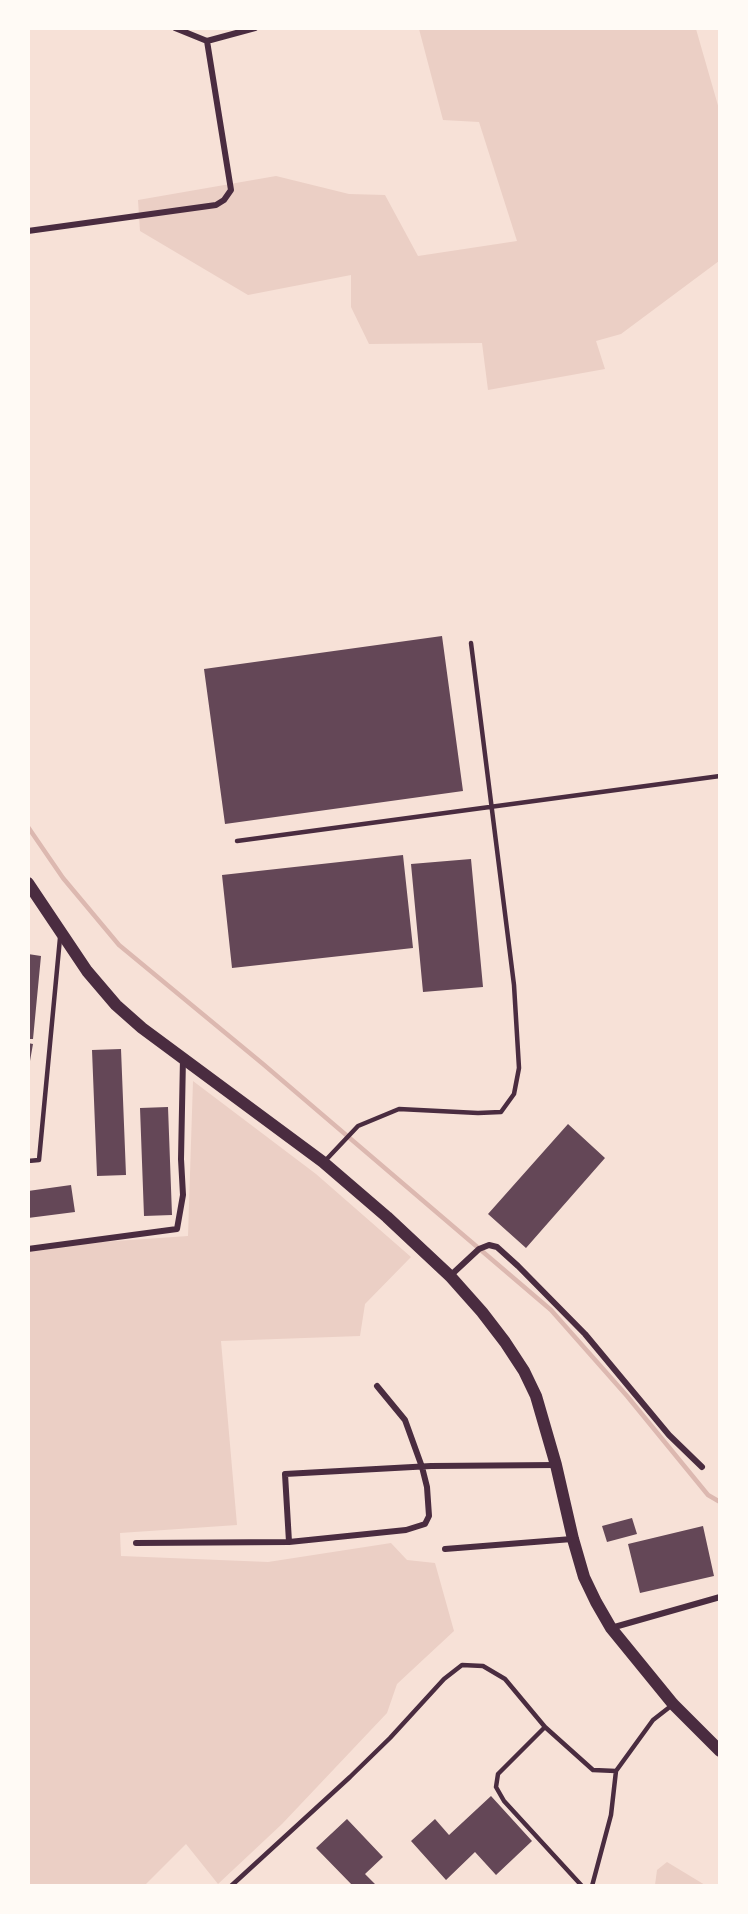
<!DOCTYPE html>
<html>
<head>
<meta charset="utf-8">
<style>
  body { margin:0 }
  #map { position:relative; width:748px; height:1914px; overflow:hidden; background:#f7e1d7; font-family:"Titillium Web",sans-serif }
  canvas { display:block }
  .frame { position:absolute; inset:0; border:30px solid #fffaf5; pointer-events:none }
</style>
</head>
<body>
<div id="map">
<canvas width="748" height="1914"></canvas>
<div class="frame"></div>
</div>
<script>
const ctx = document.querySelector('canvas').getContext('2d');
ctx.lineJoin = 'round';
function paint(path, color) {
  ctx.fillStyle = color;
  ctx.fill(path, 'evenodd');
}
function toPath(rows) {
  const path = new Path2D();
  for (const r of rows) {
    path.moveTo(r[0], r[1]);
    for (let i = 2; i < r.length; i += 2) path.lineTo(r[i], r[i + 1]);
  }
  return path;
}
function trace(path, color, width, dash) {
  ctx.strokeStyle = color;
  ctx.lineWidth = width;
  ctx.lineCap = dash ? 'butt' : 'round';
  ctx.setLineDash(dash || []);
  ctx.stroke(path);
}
paint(toPath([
  [419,29,696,29,719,109,719,261,621,334,596,341,605,369,488,390,482,343,369,344,351,307,351,275,248,295,140,231,138,200,276,176,349,194,385,195,418,256,517,241,479,122,443,120],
  [193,1081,316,1174,411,1257,365,1304,360,1336,221,1341,237,1525,120,1533,121,1556,268,1562,391,1543,407,1560,435,1563,454,1631,397,1684,387,1713,282,1824,218,1884,186,1844,145,1885,29,1886,29,1247,188,1236],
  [667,1862,705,1885,655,1885,657,1870]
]), '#ebcfc5');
trace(toPath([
  [28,827,63,878,119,945,263,1064,551,1310,627,1396,708,1495,720,1502]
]), '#dcb8b0', 4.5);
paint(toPath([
  [442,636,463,791,225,824,204,669],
  [403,855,413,948,232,968,222,875],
  [471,859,483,987,423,992,411,864],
  [28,954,41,956,33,1039,28,1039],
  [28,1043,33,1044,30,1061,28,1061],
  [121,1049,126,1175,97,1176,92,1050],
  [168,1107,172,1215,144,1216,140,1108],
  [568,1124,605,1158,526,1248,488,1214],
  [71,1185,75,1212,28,1218,28,1191],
  [632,1518,637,1534,607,1542,602,1526],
  [703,1526,714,1576,640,1593,628,1544],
  [491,1796,532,1841,496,1875,475,1852,446,1880,411,1841,435,1819,449,1835],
  [347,1819,383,1857,365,1874,377,1886,353,1886,316,1848]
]), '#644757');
trace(toPath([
  [237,841,720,776],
  [28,1161,39,1160,60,938],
  [324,1162,358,1126,399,1109,478,1113,501,1112,514,1094,519,1068,514,985,471,643],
  [545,1727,498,1774,496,1787,504,1801,582,1886],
  [231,1886,350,1777,390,1738,444,1679,462,1665,483,1666,505,1679,545,1727,593,1770,616,1771],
  [592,1886,611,1815,616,1771,653,1720,671,1706]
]), '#4a2c40', 4.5);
trace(toPath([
  [175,28,207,41],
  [28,231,216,205,224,200,231,190,207,41,255,28],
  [28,1249,177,1229,183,1195,181,1159,183,1058],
  [450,1276,479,1249,489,1245,497,1247,518,1266,585,1334,669,1435,702,1467],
  [289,1542,285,1474,431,1466,556,1465],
  [136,1543,289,1542,406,1530,425,1524,429,1516,427,1487,422,1467,405,1420,377,1386],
  [445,1549,572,1539],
  [611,1628,720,1597]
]), '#4a2c40', 6);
trace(toPath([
  [28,883,87,971,116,1005,142,1028,323,1162,387,1217,450,1276,482,1312,505,1342,524,1371,536,1396,556,1465,573,1539,584,1577,596,1602,611,1628,673,1704,720,1751]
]), '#4a2c40', 12);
</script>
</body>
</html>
